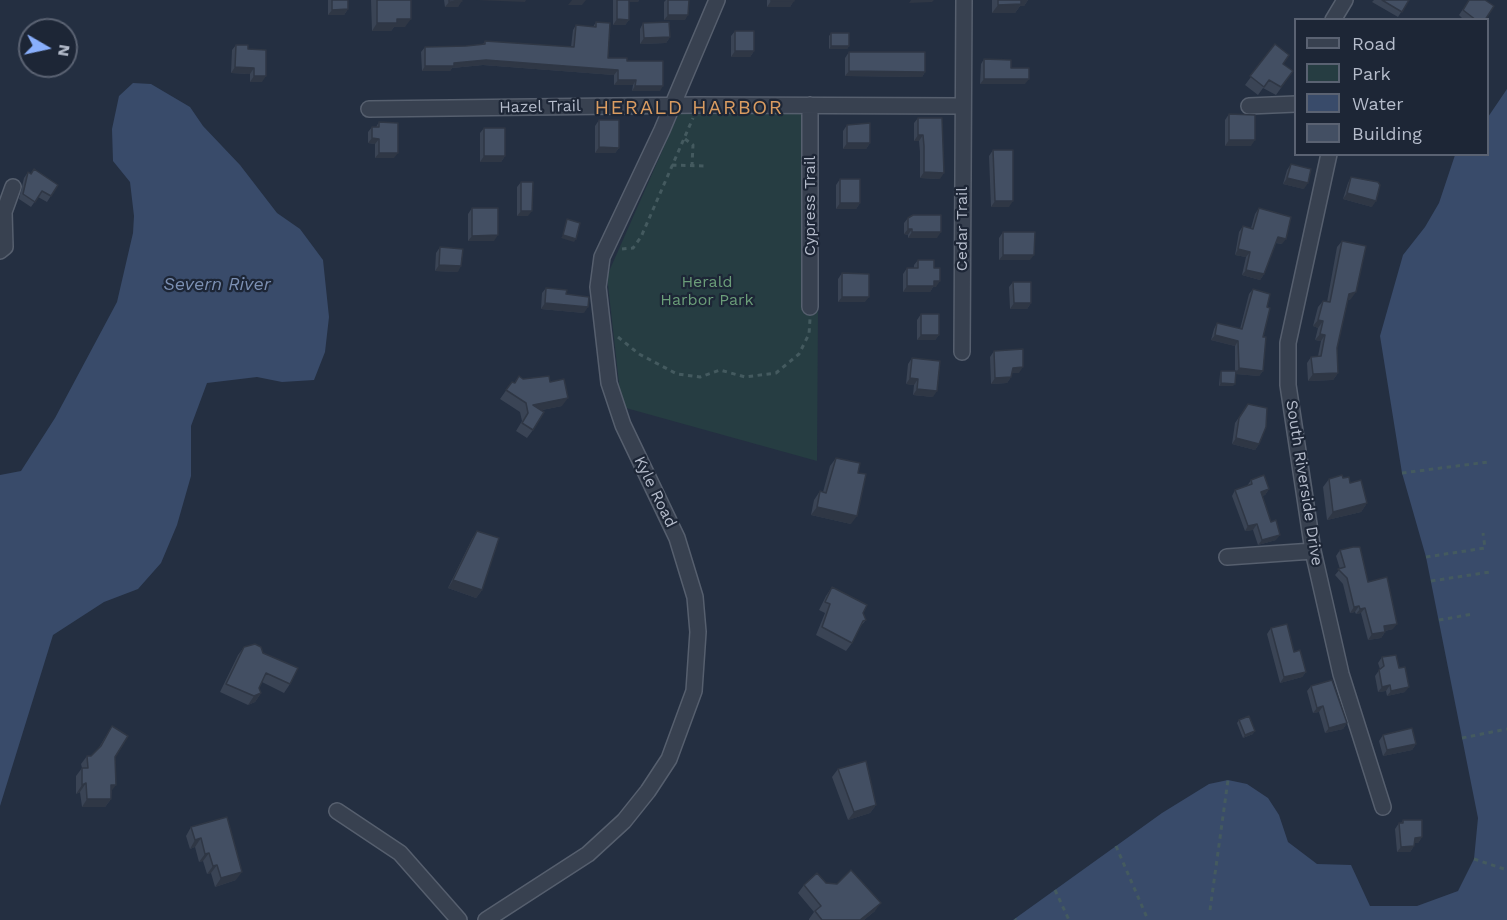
<!DOCTYPE html>
<html>
<head>
<meta charset="utf-8">
<style>
  body { margin:0 }
  #map { position:relative; width:1507px; height:920px; overflow:hidden; background:#242f41; font-family:"Work Sans",sans-serif }
  canvas { display:block }
  .legend { position:absolute; left:1294px; top:18px; width:195px; height:138px; box-sizing:border-box; background:#1d2636; border:2px solid #5a6272; margin:0; padding:8px 10px; list-style:none; font-size:18px; color:#b5bccb }
  .legend li { display:flex; align-items:center; gap:12px; height:30px }
  .legend b { width:30px; border:2px solid #5a6272 }
  .north { position:absolute; left:18px; top:18px; width:60px; height:60px; box-sizing:border-box; background:#1d2636; border:2px solid #5a6272; border-radius:50%; rotate:99deg; font-size:16px; font-weight:700; line-height:24px; text-align:center; color:#b5bccb }
  .north::after { content:''; display:block; margin:auto; width:21px; height:27px; background:#89affc; clip-path:polygon(50% 0,100% 100%,50% 72%,0 100%) }
</style>
</head>
<body>
<div id="map">
<canvas width="1507" height="920"></canvas>
<ul class="legend">
<li><b style="height:8px;background:#384150"></b>Road</li>
<li><b style="height:16px;background:#263d42"></b>Park</li>
<li><b style="height:16px;background:#394b6a"></b>Water</li>
<li><b style="height:16px;background:#434f63"></b>Building</li>
</ul>
<div class="north">N</div>
</div>
<script>
const ctx = document.querySelector('canvas').getContext('2d');
ctx.lineJoin = 'round';
function paint(path, color) {
  ctx.fillStyle = color;
  ctx.fill(path, 'evenodd');
}
function toPath(rows) {
  const path = new Path2D();
  for (const r of rows) {
    path.moveTo(r[0], r[1]);
    for (let i = 2; i < r.length; i += 2) path.lineTo(r[i], r[i + 1]);
  }
  return path;
}
function trace(path, color, width, dash) {
  ctx.strokeStyle = color;
  ctx.lineWidth = width;
  ctx.lineCap = dash ? 'butt' : 'round';
  ctx.setLineDash(dash || []);
  ctx.stroke(path);
}
function write(font, color, halo, rows, align = 'center') {
  ctx.font = font + ' "Work Sans",sans-serif';
  ctx.lineWidth = 4.5;
  ctx.setLineDash([]);
  ctx.textBaseline = 'middle';
  ctx.strokeStyle = halo;
  ctx.fillStyle = color;
  for (const [text, x, y, turn = 0] of rows) {
    ctx.save();
    ctx.translate(x, y);
    ctx.rotate((+turn || 0) * Math.PI / 180);
    ctx.textAlign = isNaN(turn) ? turn : align;
    if (halo) ctx.strokeText(text, 0, 0);
    ctx.fillText(text, 0, 0);
    ctx.restore();
  }
}
paint(toPath([
  [804,112,805,310,818,310,817,461,626,408,620,392,607,276,679,113]
]), '#263d42');
paint(toPath([
  [133,83,151,84,190,107,203,126,240,165,277,213,300,229,323,260,329,317,325,352,314,380,282,382,257,377,207,383,191,426,191,476,177,525,161,563,138,589,104,602,53,635,0,806,0,475,21,471,55,418,117,302,133,233,134,216,130,182,113,161,112,129,119,96],
  [1507,89,1507,920,1013,920,1162,813,1209,784,1228,780,1247,784,1268,798,1279,815,1288,842,1317,864,1351,865,1370,906,1417,906,1458,891,1474,859,1478,818,1426,557,1402,473,1380,336,1403,255,1425,227,1439,203,1455,155,1488,154,1488,117]
]), '#394b6a');
const minor = toPath([
  [1333,20,1345,0],
  [1249,106,1296,104],
  [369,109,697,105,963,106],
  [1329,154,1288,343,1288,385,1313,551,1341,674,1383,807],
  [0,251,5,247,4,212,13,187],
  [810,307,810,105],
  [962,352,964,0],
  [1227,557,1313,551],
  [337,811,400,853,459,920],
  [486,920,588,854,624,821,648,791,669,759,694,691,698,632,695,597,677,538,623,425,609,383,598,287,602,257,662,130,717,0]
]);
trace(minor, '#565f6e', 18);
trace(toPath([
  [685,139,693,145,692,165],
  [672,165,706,166],
  [622,249,633,248,641,237,693,118],
  [618,337,639,354,677,374,700,377,720,370,745,377,776,373,799,354,809,334,810,319],
  [1402,473,1488,462],
  [1426,557,1485,548,1483,533],
  [1431,581,1490,572],
  [1439,620,1473,614],
  [1462,738,1507,729],
  [1116,846,1148,920],
  [1474,859,1507,870],
  [1055,890,1069,920],
  [1210,910,1228,780],
  [1015,919,1016,920]
]), '#445a5f', 3, [4.5, 4.5]);
trace(minor, '#384150', 15);
paint(toPath([
  [328,0,348,0,348,9,344,15,328,15],
  [371,0,411,0,405,27,394,27,391,31,372,31],
  [444,0,461,0,458,7,445,7],
  [613,0,639,0,638,2,629,2,629,20,625,25,613,25],
  [666,0,689,0,685,20,664,20,664,2],
  [767,0,794,0,790,7,767,7],
  [992,0,1028,0,1024,6,1020,6,1015,13,992,13],
  [1374,0,1409,0,1398,17,1372,2],
  [1469,0,1485,20,1464,20,1459,15],
  [596,22,608,58,627,61,660,91,632,91,633,85,614,85,614,75,483,65,452,68,450,71,422,71,421,52,425,47,466,46,483,44,485,41,571,47,573,30,576,25,593,27],
  [643,23,670,37,666,43,640,44,640,29],
  [735,31,754,51,750,57,731,57,731,36],
  [831,33,849,46,847,49,829,49,829,36],
  [1275,44,1283,64,1293,71,1276,95,1263,88,1258,95,1245,85],
  [236,45,248,49,262,82,250,82,250,74,231,73,232,50],
  [849,52,925,72,922,77,845,76,845,58],
  [984,59,1011,68,1025,84,980,84,981,64],
  [1229,114,1251,146,1225,146,1225,120],
  [918,118,940,179,920,178,920,152,919,141,914,141,914,123],
  [599,120,619,148,615,153,595,153,595,126],
  [379,122,394,158,375,158,375,144,368,143,368,132,372,127,376,127],
  [847,125,870,143,866,149,843,149,843,131],
  [484,128,505,156,501,162,480,162,480,133],
  [993,150,1009,207,991,207,989,156],
  [1291,164,1304,189,1283,184,1287,170],
  [28,172,58,185,47,202,38,197,31,207,19,199,24,178],
  [1351,177,1372,207,1343,199,1348,183],
  [840,179,860,203,856,209,836,209,836,185],
  [521,182,528,216,517,216,517,187],
  [472,208,494,241,468,241,468,214],
  [1259,208,1282,244,1276,243,1264,274,1260,280,1242,275,1246,257,1235,255,1239,232,1243,226,1251,228,1255,214],
  [908,218,937,238,908,238,908,235,904,234,904,223],
  [1003,232,1030,260,999,260,999,238],
  [1342,241,1351,299,1348,300,1337,348,1338,373,1333,380,1308,381,1307,363,1311,357,1318,356,1321,341,1315,340,1318,328,1313,326,1318,307,1323,301,1327,302,1337,247],
  [440,247,458,272,435,271,436,253],
  [918,260,936,287,933,287,930,292,903,292,903,274,907,268,914,268,914,265],
  [842,273,865,302,838,302,838,279],
  [1013,282,1031,303,1027,309,1010,309,1009,287],
  [546,288,566,294,584,313,541,309,542,293],
  [1253,289,1267,307,1263,337,1263,371,1259,376,1236,374,1233,386,1219,386,1220,374,1221,371,1235,371,1235,346,1211,340,1214,329,1217,323,1240,329,1249,294],
  [921,314,939,335,935,340,917,340,917,320],
  [994,351,1019,373,1012,373,1011,377,1007,383,991,384,990,357],
  [912,358,933,397,913,395,914,385,906,384,908,364],
  [519,376,523,379,550,382,562,406,542,410,533,430,527,438,516,431,522,421,520,412,500,399,512,382,514,383],
  [1248,404,1259,444,1255,450,1232,444,1235,423],
  [836,458,851,524,811,515,814,500,820,491,823,492,830,466],
  [1343,478,1350,483,1367,503,1361,512,1327,520,1323,487,1329,479],
  [1251,480,1269,489,1265,495,1262,496,1276,540,1258,545,1253,530,1245,531,1232,496,1235,490,1247,486],
  [477,531,482,590,476,598,448,588,472,539],
  [1340,550,1368,582,1393,629,1385,631,1385,632,1381,638,1368,640,1361,613,1356,614,1355,612,1350,613,1343,584,1335,575,1340,569,1336,556],
  [832,587,863,613,866,620,859,628,852,643,846,651,816,635,825,613,819,610,826,596],
  [1271,628,1294,652,1306,672,1302,677,1280,683,1267,634],
  [244,647,263,653,290,684,284,693,262,682,259,688,261,693,255,702,248,705,220,692,238,655],
  [1382,657,1405,692,1387,696,1386,691,1378,692,1375,676,1380,669,1378,663],
  [1311,686,1347,723,1343,729,1325,733,1319,712,1313,713,1307,691],
  [1239,720,1253,734,1243,738,1237,723],
  [112,726,115,757,111,799,105,807,82,807,80,792,76,794,76,776,82,768,81,764,87,756,91,756,98,749],
  [1383,735,1416,744,1412,750,1383,756,1379,741],
  [838,769,876,805,870,813,848,820,832,777],
  [1403,820,1422,837,1418,843,1414,843,1414,846,1410,852,1397,852,1395,829,1399,823,1401,823],
  [191,827,236,880,215,887,211,873,207,874,203,861,199,862,195,847,190,849,186,836],
  [826,883,875,911,864,920,809,920,809,919,814,912,798,893,804,885]
]), '#3a4455');
paint(toPath([
  [476,0,526,0,525,2],
  [572,0,586,0,582,5,568,5],
  [627,0,639,0,638,2,625,2],
  [911,0,934,0,932,2,909,3],
  [1019,0,1028,0,1024,6,1020,6,1015,13,992,13,998,5],
  [462,1,458,7,445,7,449,2],
  [771,1,794,1,790,7,767,7],
  [348,9,344,15,328,15,332,10],
  [668,15,688,15,685,20,664,20],
  [397,19,411,19,405,27,394,27,391,31,372,31,377,23],
  [617,19,629,20,625,25,613,25],
  [670,37,666,43,640,44,644,38],
  [831,46,849,46,847,49,829,49],
  [735,51,754,51,750,57,731,57],
  [486,60,618,70,614,75,483,65,452,68,450,71,422,71,425,66],
  [235,67,254,68,250,74,231,73],
  [849,71,925,72,922,77,845,76],
  [254,76,266,76,262,82,250,82],
  [984,79,1029,79,1025,84,980,84],
  [618,80,636,80,633,85,614,85],
  [635,86,663,86,660,91,632,91],
  [918,135,923,135,919,141,914,141],
  [372,138,379,139,375,144,368,143],
  [1229,140,1255,140,1251,146,1225,146],
  [847,143,870,143,866,149,843,149],
  [599,147,619,148,615,153,595,153],
  [379,153,398,153,394,158,375,158],
  [484,156,505,156,501,162,480,162],
  [924,172,944,173,940,179,920,178],
  [1287,178,1308,183,1304,189,1283,184],
  [1347,193,1376,201,1372,207,1343,199],
  [995,201,1013,201,1009,207,991,207],
  [840,203,860,203,856,209,836,209],
  [521,211,532,211,528,216,517,216],
  [908,229,912,229,908,235,904,234],
  [912,232,941,232,937,238,908,238],
  [498,235,494,241,468,241,472,236],
  [563,235,576,239,574,242,561,238],
  [1278,237,1286,239,1282,244,1274,242],
  [1238,249,1250,252,1246,257,1235,255],
  [1003,255,1034,255,1030,260,999,260],
  [439,265,461,266,458,272,435,271],
  [1246,270,1264,274,1260,280,1242,275],
  [934,281,940,281,936,287,933,287,930,292,903,292,907,286],
  [1356,292,1351,299,1345,301,1349,294],
  [842,297,869,297,865,302,838,302],
  [545,303,588,307,584,313,541,309],
  [1014,303,1031,303,1027,309,1010,309],
  [1318,320,1323,321,1318,328,1313,326],
  [1320,334,1325,335,1321,341,1315,340],
  [921,335,939,335,935,340,917,340],
  [1215,335,1238,341,1235,346,1211,340],
  [1023,367,1019,373,1009,373,1013,368],
  [1239,368,1263,371,1259,376,1235,374],
  [1338,373,1333,380,1308,381,1313,374],
  [1011,377,1007,383,991,384,995,378],
  [910,378,918,379,914,385,906,384],
  [1221,383,1235,384,1233,386,1219,386],
  [917,389,937,391,933,397,913,395],
  [568,398,562,406,527,413,533,405],
  [1236,438,1259,444,1255,450,1232,444],
  [1269,489,1265,495,1257,498,1261,492],
  [1367,503,1361,512,1327,520,1333,512],
  [817,507,857,516,851,524,811,515],
  [1257,524,1253,530,1245,531,1248,526],
  [1280,535,1276,540,1258,545,1262,540],
  [453,580,482,590,476,598,448,588],
  [1359,606,1355,612,1350,613,1354,607],
  [1365,608,1361,613,1356,614,1360,609],
  [1397,624,1393,629,1380,632,1384,626],
  [1385,632,1381,638,1368,640,1372,634],
  [1306,672,1302,677,1280,683,1284,677],
  [1390,685,1386,691,1378,692,1382,687],
  [1409,687,1405,692,1387,696,1391,691],
  [261,693,255,702,248,705,254,696],
  [1323,706,1319,712,1313,713,1317,708],
  [1347,723,1343,729,1325,733,1329,728],
  [1255,731,1253,734,1243,738,1245,735],
  [1416,744,1412,750,1383,756,1387,750],
  [86,783,80,792,76,794,82,785],
  [111,785,116,785,110,793],
  [87,799,111,799,105,807,82,807],
  [876,805,870,813,848,820,854,812],
  [1422,837,1418,843,1411,843,1415,838],
  [201,838,195,847,190,849,195,840],
  [1414,846,1410,852,1397,852,1401,847],
  [209,853,203,861,199,862,205,854],
  [217,865,211,873,207,874,213,866],
  [242,872,236,880,215,887,221,878],
  [881,903,875,911,864,920,860,920]
]), '#2f3745');
const building = toPath([
  [332,0,348,0,348,9,332,10,332,0],
  [377,0,411,0,411,19,397,19,397,23,377,23,377,0],
  [449,0,461,0,462,1,449,2,449,0],
  [617,0,629,0,629,20,617,19,617,0],
  [668,0,689,0,688,15,668,15,668,0],
  [771,0,794,0,794,1,771,1,771,0],
  [998,0,1021,0,1021,4,998,5,998,0],
  [1382,0,1409,0,1402,12,1382,0],
  [1469,0,1485,0,1494,6,1485,20,1476,20,1463,10,1469,0],
  [596,22,610,23,608,58,627,58,627,61,663,61,663,86,635,86,636,80,618,80,618,70,486,60,454,63,454,66,425,66,425,47,466,46,485,44,485,41,574,47,576,25,596,27,596,22],
  [669,22,670,37,644,38,643,23,669,22],
  [735,31,754,31,754,51,735,51,735,31],
  [831,33,849,33,849,46,831,46,831,33],
  [1275,44,1289,55,1283,64,1293,71,1281,87,1269,80,1264,87,1250,76,1275,44],
  [236,45,248,45,248,49,266,50,266,76,254,76,254,68,235,67,236,45],
  [849,52,925,52,925,72,849,71,849,52],
  [984,59,1011,60,1011,68,1029,68,1029,79,984,79,984,59],
  [1229,114,1255,115,1255,140,1229,140,1229,114],
  [918,118,942,118,944,173,924,172,924,146,923,135,918,135,918,118],
  [599,120,619,120,619,148,599,147,599,120],
  [379,122,398,123,398,153,379,153,379,139,372,138,372,127,379,127,379,122],
  [870,123,870,143,847,143,847,125,870,123],
  [484,128,505,128,505,156,484,156,484,128],
  [993,150,1013,150,1013,201,995,201,993,150],
  [1291,164,1311,169,1308,183,1287,178,1291,164],
  [34,169,58,185,51,196,42,191,35,202,23,194,28,172,31,174,34,169],
  [1351,177,1378,182,1380,185,1376,201,1347,193,1351,177],
  [840,179,860,179,860,203,840,203,840,179],
  [521,182,533,182,532,211,521,211,521,182],
  [472,208,498,208,498,235,472,236,472,208],
  [1259,208,1291,217,1286,239,1278,237,1264,274,1246,270,1250,252,1238,249,1243,226,1253,229,1259,208],
  [913,215,941,215,941,232,912,232,912,229,908,229,908,218,913,215],
  [567,219,580,223,576,239,563,235,567,219],
  [1003,232,1035,232,1034,255,1003,255,1003,232],
  [1342,241,1366,246,1356,292,1349,294,1337,348,1338,373,1313,374,1311,357,1321,356,1325,335,1320,334,1323,321,1318,320,1323,301,1330,302,1342,241],
  [440,247,463,249,461,266,439,265,440,247],
  [918,260,934,260,934,268,940,268,940,281,934,281,934,286,907,286,907,268,918,268,918,260],
  [842,273,869,274,869,297,842,297,842,273],
  [1013,282,1031,282,1031,303,1014,303,1013,282],
  [546,288,567,290,566,294,589,297,588,307,545,303,546,288],
  [1253,289,1270,294,1267,307,1270,308,1263,337,1266,337,1263,371,1239,368,1238,341,1215,335,1217,323,1242,329,1253,289],
  [921,314,939,314,939,335,921,335,921,314],
  [1023,349,1023,367,1013,368,1011,377,995,378,994,351,1023,349],
  [912,358,940,361,937,391,917,389,918,379,910,378,912,358],
  [1221,371,1236,371,1235,384,1221,383,1221,371],
  [519,376,523,379,549,376,550,382,564,379,568,398,533,405,544,412,533,430,522,423,528,413,526,403,506,390,512,382,515,383,519,376],
  [1248,404,1267,408,1266,427,1259,444,1236,438,1239,418,1248,404],
  [836,458,860,463,858,473,866,474,857,516,817,507,820,491,826,493,836,458],
  [1264,475,1269,489,1261,492,1271,522,1276,520,1280,535,1262,540,1257,524,1248,526,1235,490,1252,484,1251,480,1264,475],
  [1342,475,1343,478,1349,477,1350,483,1361,480,1367,503,1333,512,1329,479,1342,475],
  [477,531,499,538,482,590,453,580,477,531],
  [1353,547,1360,547,1368,582,1387,577,1397,624,1384,626,1385,632,1372,634,1365,608,1360,609,1359,606,1354,607,1347,578,1338,569,1345,567,1340,550,1353,547],
  [832,587,867,605,863,613,866,620,863,621,852,643,822,627,830,604,825,602,832,587],
  [1287,624,1294,652,1300,650,1306,672,1284,677,1271,628,1287,624],
  [255,644,261,647,263,653,298,668,290,684,266,673,259,688,261,693,254,696,226,684,244,647,255,644],
  [1396,655,1399,668,1405,667,1409,687,1391,691,1390,685,1382,687,1379,670,1384,666,1382,657,1396,655],
  [1332,680,1347,723,1329,728,1323,706,1317,708,1311,686,1332,680],
  [1249,716,1255,731,1245,735,1239,720,1249,716],
  [112,726,128,736,115,757,116,785,111,785,111,799,87,799,86,783,82,785,82,768,88,768,87,756,91,756,101,746,112,726],
  [1412,728,1416,744,1387,750,1383,735,1412,728],
  [866,761,876,805,854,812,838,769,866,761],
  [227,817,242,872,221,878,217,865,213,866,209,853,205,854,201,838,195,840,191,827,227,817],
  [1403,820,1422,820,1422,837,1415,838,1414,846,1401,847,1399,823,1403,823,1403,820],
  [851,870,881,903,860,920,822,920,815,911,821,906,804,885,817,873,826,883,837,884,851,870]
]);
paint(building, '#434f63');
trace(building, '#2f3745', 1.5);
write('16px', '#b5bccb', '#1d2636', [
  ["Hazel Trail",540,107,-1],
  ["Cypress Trail",810,206,-90],
  ["Cedar Trail",962,229,-90],
  ["South Riverside Drive",1304,483,81],
  ["Kyle Road",655,492,64]
]);
write('16px', '#6b9d79', '#1d2636', [
  ["Herald",707,282],
  ["Harbor Park",707,300]
]);
write('italic 18px', '#7c90b3', '#1d2636', [
  ["Severn River",217,285]
]);
ctx.letterSpacing = '1.5px';
write('20px', '#da9c61', '#1d2636', [
  ["HERALD HARBOR",689,108]
]);
ctx.letterSpacing = '0px';
</script>
</body>
</html>
